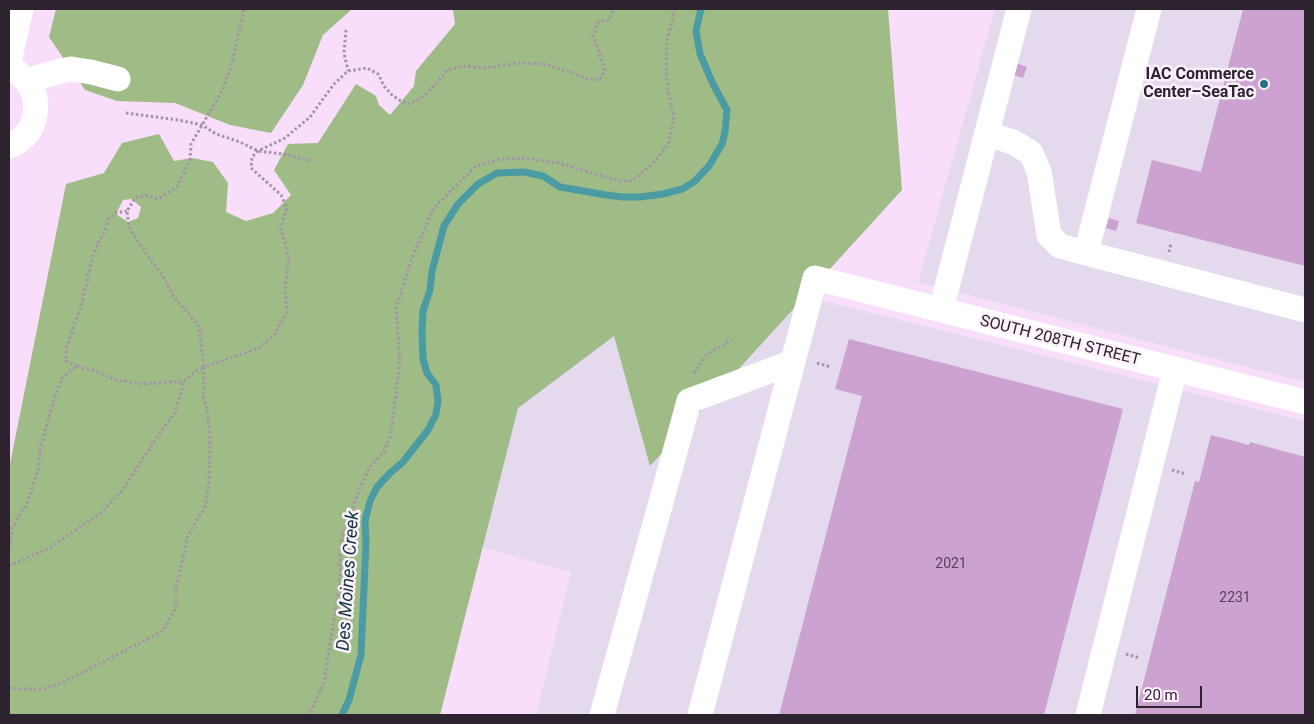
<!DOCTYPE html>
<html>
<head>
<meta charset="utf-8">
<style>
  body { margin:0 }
  #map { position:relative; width:1314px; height:724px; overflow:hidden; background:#f8defb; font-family:Roboto,sans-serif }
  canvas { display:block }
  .frame { position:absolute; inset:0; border:10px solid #2d232e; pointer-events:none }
  .scale { position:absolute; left:1136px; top:686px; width:66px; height:22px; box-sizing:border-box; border:2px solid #2d232e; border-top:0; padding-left:6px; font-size:15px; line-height:18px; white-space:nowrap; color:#2d232e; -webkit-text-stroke:4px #fcf1fd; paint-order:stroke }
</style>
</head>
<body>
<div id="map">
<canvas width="1314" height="724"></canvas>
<div class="frame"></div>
<div class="scale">20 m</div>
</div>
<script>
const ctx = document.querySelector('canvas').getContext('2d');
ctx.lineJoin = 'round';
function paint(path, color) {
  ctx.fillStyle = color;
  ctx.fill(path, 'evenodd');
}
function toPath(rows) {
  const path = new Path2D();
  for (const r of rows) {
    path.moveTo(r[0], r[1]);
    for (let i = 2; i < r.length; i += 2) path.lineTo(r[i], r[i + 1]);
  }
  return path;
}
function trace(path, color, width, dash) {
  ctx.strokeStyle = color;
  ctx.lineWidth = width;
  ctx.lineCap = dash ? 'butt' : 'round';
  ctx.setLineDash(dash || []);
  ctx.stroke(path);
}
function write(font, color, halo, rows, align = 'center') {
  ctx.font = font + ' Roboto,sans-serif';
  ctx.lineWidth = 5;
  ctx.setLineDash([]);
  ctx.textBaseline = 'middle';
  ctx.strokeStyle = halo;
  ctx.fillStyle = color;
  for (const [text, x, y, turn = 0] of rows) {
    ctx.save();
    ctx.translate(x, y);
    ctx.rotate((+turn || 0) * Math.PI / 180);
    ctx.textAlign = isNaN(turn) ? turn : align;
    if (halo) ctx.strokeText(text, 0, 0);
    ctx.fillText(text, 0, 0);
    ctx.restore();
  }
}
paint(toPath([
  [995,9,1305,9,1305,382,918,282],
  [495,219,1305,421,1305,715,536,715,571,572,407,527]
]), '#e5d9ed');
paint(toPath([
  [56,9,352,9,323,35,303,85,271,133,230,125,175,103,117,101,85,90,49,37],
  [453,9,888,9,902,190,650,466,614,336,518,408,440,715,9,715,9,469,66,184,104,173,122,143,159,134,174,161,192,158,213,162,228,183,226,212,246,221,273,213,291,195,274,170,288,144,318,143,356,84,376,96,379,105,390,115,414,86,416,71,455,24],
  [132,199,141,207,138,218,128,222,116,214,123,200]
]), '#9fbb86');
trace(toPath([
  [342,715,349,700,361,655,366,542,365,521,370,501,377,487,390,473,403,462,428,430,436,414,438,401,436,385,427,373,423,359,422,331,423,311,430,290,432,271,444,226,458,204,478,184,497,173,524,172,543,176,560,187,606,195,623,197,640,197,663,194,682,189,694,182,709,166,722,144,725,132,727,110,713,84,700,54,696,31,701,9]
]), '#4a9ba3', 7);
paint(toPath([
  [1243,9,1305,9,1305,266,1136,223,1152,160,1201,172],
  [1016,63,1027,67,1023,78,1013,75],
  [1109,218,1119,221,1116,231,1106,228],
  [849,339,1123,409,1044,715,779,715,862,396,835,389],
  [1211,435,1249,445,1250,442,1305,457,1305,715,1135,715,1195,481,1199,482]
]), '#cca2d0');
trace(toPath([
  [346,30,344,53,348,71],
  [126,113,178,120,202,125,216,134,240,142,258,151,283,154,312,161],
  [1169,252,1171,243],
  [817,363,831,367],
  [77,366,98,372,116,380,142,384,184,381,194,372,204,367,199,326,173,296,164,278,139,243,129,227,127,211,135,198,146,195,158,199,177,187,190,160,191,144,222,91,232,63,244,9],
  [694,373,706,355,732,340],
  [1172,470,1186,474],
  [9,549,11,531,20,514,27,505,38,469,40,449,54,399,63,377,77,366,66,361,66,349,82,303,92,259,98,243,105,231,108,220,115,213,127,211],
  [9,566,51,547,101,513,122,491,159,434,175,413,184,381],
  [1126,654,1140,658],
  [9,688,38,690,62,683,163,631,176,607,176,588,188,535,205,507,209,484,210,435,207,409,203,396,204,367,259,348,274,335,287,312,285,288,289,259,281,228,287,208,281,195,251,168,252,157,258,151,285,138,310,117,334,84,348,71,367,68,378,74,384,86,391,94,399,100,408,104,420,99,436,84,447,70,463,66,484,68,519,63,544,64,574,73,587,79,599,80,605,71,599,52,593,37,597,23,609,20,614,9],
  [306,715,313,707,324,682,340,582,340,553,342,538,357,495,369,468,384,452,391,434,400,362,396,308,410,263,433,209,476,166,501,159,523,158,558,163,620,181,631,181,640,175,656,160,668,145,674,117,669,95,666,72,667,40,675,9]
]), '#a793a9', 3, [2.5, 2.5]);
trace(toPath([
  [9,62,21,9],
  [9,68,18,73,27,81,33,92,36,103,35,115,32,126,25,136,16,143,9,146],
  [27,81,53,73,71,69,91,72,118,79],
  [987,134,1013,142,1031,153,1039,171,1049,235,1060,246,1101,257,1305,310],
  [1086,253,1149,9],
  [941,310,1019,9],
  [602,715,689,401,793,362],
  [700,715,815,278,1305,402],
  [1088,715,1175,370]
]), '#fff', 25);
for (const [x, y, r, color] of [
  [1264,84,5,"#2b707f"]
]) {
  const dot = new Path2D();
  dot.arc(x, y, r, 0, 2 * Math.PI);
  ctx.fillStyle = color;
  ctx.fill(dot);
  trace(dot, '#fcf1fd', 2);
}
write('14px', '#554356', null, [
  ["2021",951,564],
  ["2231",1235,598]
]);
write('bold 16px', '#2d232e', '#fcf1fd', [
  ["IAC Commerce",1254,75],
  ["Center–SeaTac",1254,93]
], 'right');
write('16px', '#2d232e', '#fcf1fd', [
  ["SOUTH 208TH STREET",1060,341,14]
]);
write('italic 18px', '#0f373b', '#fcf1fd', [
  ["Des Moines Creek",349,581,-86]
]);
</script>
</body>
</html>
